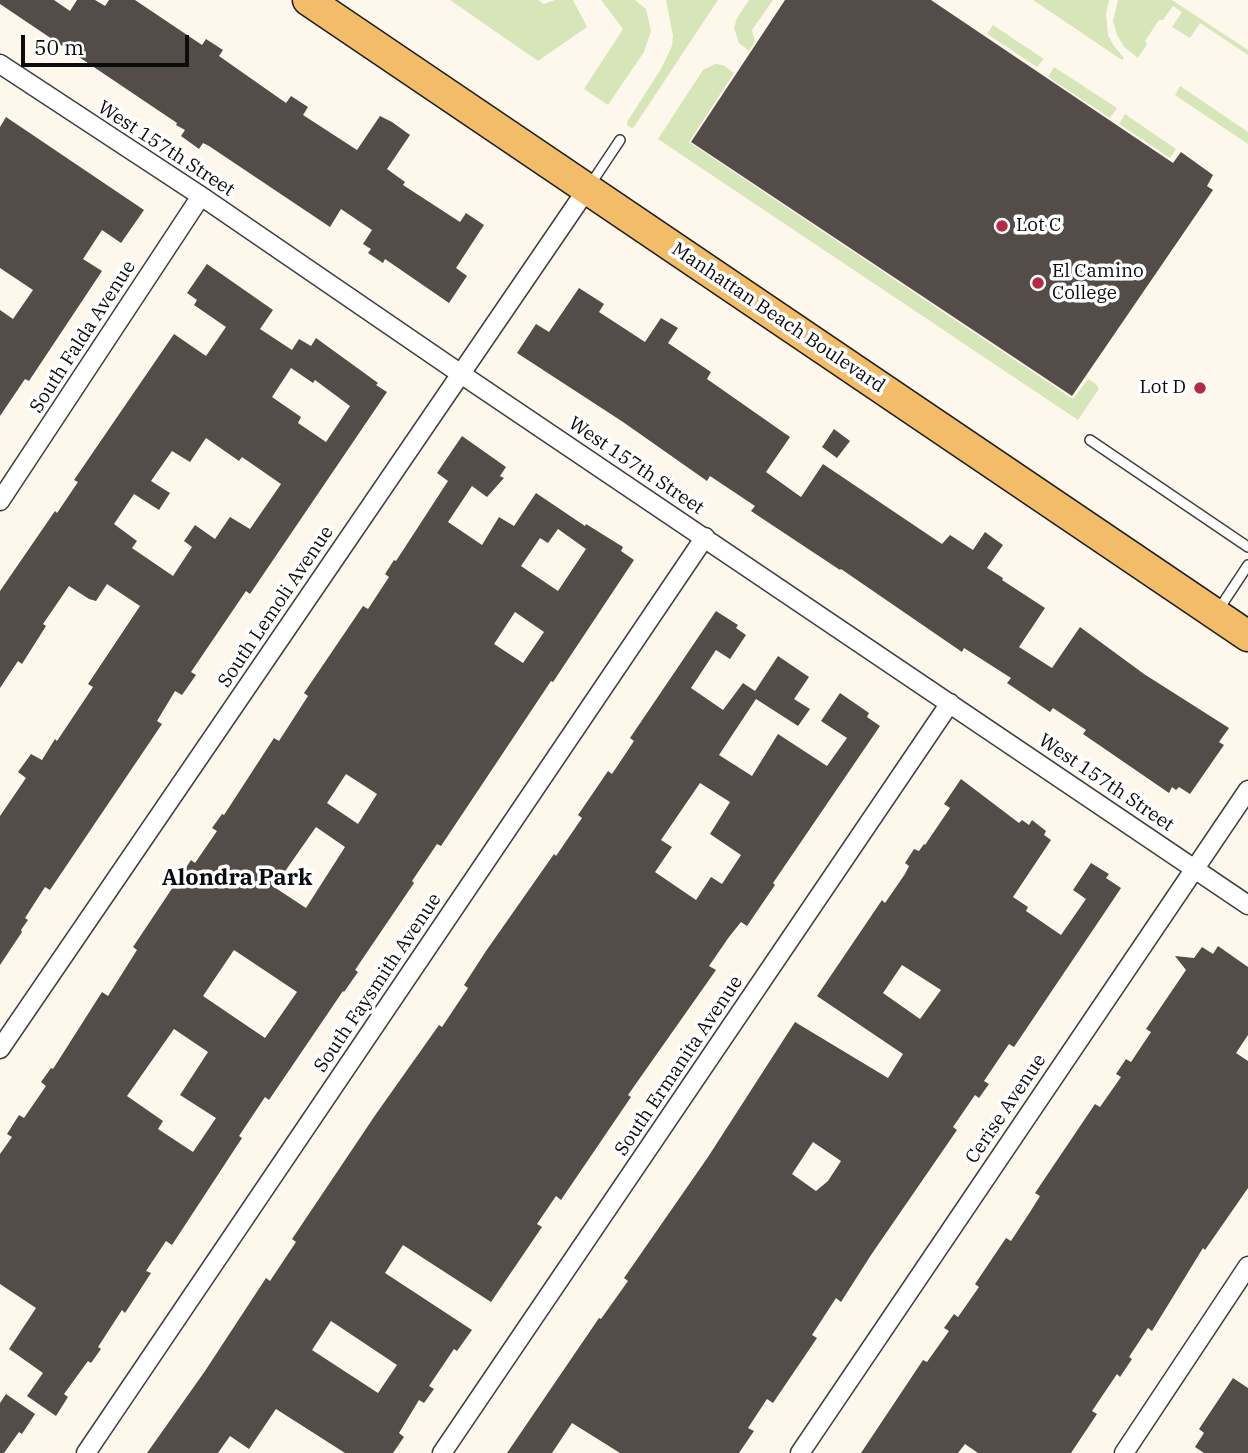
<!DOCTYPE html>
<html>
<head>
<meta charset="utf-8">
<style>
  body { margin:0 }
  #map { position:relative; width:1248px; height:1453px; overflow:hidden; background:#fef8ec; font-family:"IBM Plex Serif",serif }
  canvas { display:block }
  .scale { position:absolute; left:21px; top:35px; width:168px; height:32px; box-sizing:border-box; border:4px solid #0c0c0c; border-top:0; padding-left:9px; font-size:21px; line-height:24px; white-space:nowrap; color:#0c0c0c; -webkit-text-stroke:5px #fff; paint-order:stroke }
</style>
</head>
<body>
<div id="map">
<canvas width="1248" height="1453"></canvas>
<div class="scale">50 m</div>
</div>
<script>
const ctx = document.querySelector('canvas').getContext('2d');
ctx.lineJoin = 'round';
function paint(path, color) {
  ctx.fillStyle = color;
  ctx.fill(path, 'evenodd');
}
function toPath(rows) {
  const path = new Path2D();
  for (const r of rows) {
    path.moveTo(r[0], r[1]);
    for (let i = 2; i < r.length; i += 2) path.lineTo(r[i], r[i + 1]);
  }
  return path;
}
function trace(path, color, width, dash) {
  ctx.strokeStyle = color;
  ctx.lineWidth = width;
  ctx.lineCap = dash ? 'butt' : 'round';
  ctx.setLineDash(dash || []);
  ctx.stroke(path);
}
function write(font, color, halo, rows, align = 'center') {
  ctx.font = font + ' "IBM Plex Serif",serif';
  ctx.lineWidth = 7;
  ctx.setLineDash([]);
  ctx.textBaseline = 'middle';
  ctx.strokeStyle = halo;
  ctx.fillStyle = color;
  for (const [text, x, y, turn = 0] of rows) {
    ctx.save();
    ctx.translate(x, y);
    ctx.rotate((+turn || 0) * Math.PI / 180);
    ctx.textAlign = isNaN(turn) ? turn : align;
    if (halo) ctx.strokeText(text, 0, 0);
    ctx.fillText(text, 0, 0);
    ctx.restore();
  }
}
paint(toPath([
  [450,0,538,0,544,4,555,0,573,0,587,27,538,61],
  [601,0,635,0,646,9,651,31,644,52,608,105,584,89,623,29],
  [666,0,718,0,634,127,631,128,627,125,627,122,661,69,672,46,673,36],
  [749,0,773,0,752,30,755,42,749,51,739,43,734,28,737,18],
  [1033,0,1109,0,1106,14,1108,35,1114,46,1124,58,1122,60],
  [1118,0,1172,0,1248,50,1248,55,1200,23,1190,38,1172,27,1182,12,1173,6,1163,20,1159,20,1145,41,1147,44,1138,58,1124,47,1117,35,1113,21],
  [993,25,1044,59,1037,67,987,34],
  [715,64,723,65,734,73,689,142,1073,399,1088,379,1096,384,1099,389,1078,420,658,139,703,70],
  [1054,67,1117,108,1110,118,1048,77],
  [1180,86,1248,132,1248,144,1175,95],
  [1125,114,1176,149,1170,158,1119,124]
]), '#d7e6b8');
paint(toPath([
  [0,0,54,0,70,11,77,0,95,0,105,6,109,0,135,0,202,45,206,39,223,50,219,56,286,103,291,96,308,107,303,115,357,150,380,116,392,122,410,135,387,169,405,182,403,185,460,222,466,213,484,225,456,268,467,276,449,303,385,259,383,263,368,253,371,249,363,244,372,230,341,209,330,227,209,146,203,143,199,149,181,136,185,130,176,125,177,123,0,4],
  [785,0,931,0,1173,163,1181,152,1213,175,1207,186,1213,190,1072,396,691,142],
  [6,117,144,210,121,243,102,230,83,259,102,271,29,381,25,379,0,416,0,310,13,319,33,290,0,268,0,127],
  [207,264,273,310,260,329,292,350,299,339,311,346,316,338,378,383,376,385,387,392,250,594,246,591,191,672,196,675,182,695,175,691,157,721,162,724,50,890,45,887,25,918,28,920,21,930,22,932,0,965,0,816,26,778,18,772,31,754,42,760,55,739,57,741,93,687,88,684,140,606,107,584,96,601,89,599,69,586,43,624,46,626,22,664,18,661,0,688,0,591,55,511,57,513,78,482,74,480,174,334,206,356,226,327,194,305,197,300,187,293],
  [291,368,313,383,315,380,350,406,326,442,298,423,301,417,272,397],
  [206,438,239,461,242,457,281,484,250,529,230,517,215,539,195,525,184,541,192,547,173,576,132,548,137,541,114,524,134,494,159,510,170,493,151,481,172,451,190,462],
  [579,288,604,304,599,312,645,342,661,318,678,328,668,343,711,372,707,379,790,437,766,472,801,497,823,464,942,544,950,535,973,550,985,532,1003,545,987,568,1003,578,1002,580,1045,608,1019,647,1052,668,1080,627,1144,674,1229,728,1219,742,1224,745,1190,794,1179,787,1176,790,1172,787,1169,793,1083,734,1086,730,1053,708,1050,712,1007,683,1011,678,964,648,962,652,841,569,840,570,766,521,751,511,755,506,710,476,707,481,623,422,517,353,536,324,549,332],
  [834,429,850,441,837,458,822,447],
  [462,436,506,467,500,476,504,478,487,497,472,486,448,522,482,545,499,517,514,526,536,493,585,526,586,524,623,547,621,551,634,560,553,682,551,681,441,846,437,844,412,881,414,883,355,970,358,972,344,992,343,991,269,1100,265,1097,239,1136,242,1138,172,1245,166,1241,146,1271,151,1273,125,1313,122,1310,98,1347,101,1349,91,1363,88,1361,64,1394,68,1397,56,1416,27,1396,43,1373,9,1349,36,1308,0,1284,0,1154,12,1137,7,1134,19,1115,24,1118,46,1086,41,1082,51,1068,53,1069,102,992,108,996,137,950,133,947,191,860,195,863,217,831,212,828,222,814,224,815,274,738,279,741,308,696,304,693,363,606,368,609,389,577,385,574,394,560,396,561,448,481,437,473],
  [558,529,586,549,558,591,521,566,540,538,548,543],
  [515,612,544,632,523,663,494,644],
  [346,774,377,794,358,824,327,803],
  [316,827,345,847,306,908,274,887],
  [234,950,297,992,265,1038,203,996],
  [174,1029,208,1052,180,1095,216,1118,193,1152,158,1129,163,1121,127,1096],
  [716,611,738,625,736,628,746,635,730,659,716,650,691,688,723,710,743,683,755,691,778,656,809,677,794,699,810,709,798,726,756,699,719,755,752,776,778,734,827,766,847,738,821,721,840,693,869,713,867,717,880,726,773,883,775,885,747,926,741,922,729,937,709,966,716,970,628,1095,631,1097,561,1200,556,1196,537,1224,542,1227,491,1302,403,1245,385,1273,472,1330,457,1351,454,1349,429,1386,434,1389,424,1403,419,1400,399,1433,404,1437,393,1453,345,1453,276,1409,249,1449,230,1436,218,1453,147,1453,205,1371,266,1278,270,1281,296,1242,292,1239,376,1114,439,1025,442,1027,468,988,464,985,486,951,554,854,556,856,582,818,578,815,608,771,612,774,634,741,630,738],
  [700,783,730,802,710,834,741,855,722,884,711,877,696,900,655,872,672,847,661,840],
  [331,1321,397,1365,378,1393,312,1350],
  [961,779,1019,823,1022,820,1029,825,1032,820,1046,831,1044,835,1051,840,1013,897,1028,907,1026,911,1061,935,1086,899,1073,890,1091,863,1109,874,1106,878,1121,888,1105,912,1014,1047,1009,1044,984,1081,989,1084,979,1098,975,1095,953,1127,957,1130,871,1255,841,1302,836,1298,812,1335,817,1338,773,1403,767,1399,748,1428,754,1431,739,1453,620,1453,572,1423,552,1453,507,1453,599,1318,601,1319,628,1281,624,1278,708,1157,795,1022,888,1078,903,1054,817,996,882,900,885,903,905,874,909,866,905,863,914,849,919,851,924,844,925,845,950,808,944,804],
  [902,965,941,990,920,1019,883,993],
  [813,1142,841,1161,828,1181,816,1191,792,1174],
  [1218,946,1248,967,1248,1035,1236,1053,1248,1061,1248,1188,1205,1250,1203,1248,1152,1331,1148,1328,1129,1357,1132,1359,1120,1377,1117,1374,1092,1411,1097,1414,1071,1453,978,1453,965,1444,958,1453,861,1453,923,1360,927,1362,949,1331,944,1328,954,1314,958,1317,979,1287,975,1284,1006,1238,1011,1241,1030,1212,1040,1196,1035,1193,1095,1104,1100,1107,1121,1077,1116,1074,1126,1059,1131,1062,1151,1032,1146,1029,1186,970,1175,956,1194,958,1202,947,1213,954],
  [1233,1378,1248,1388,1248,1453,1204,1453,1195,1447,1204,1433,1199,1429],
  [6,1394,35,1414,22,1434,19,1432,4,1453,0,1453,0,1403]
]), '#544c49');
const service = toPath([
  [590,185,620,140],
  [1090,440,1248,547],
  [1219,609,1248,565]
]);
const minor = toPath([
  [0,64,201,196,461,374,1248,905],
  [0,501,201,196],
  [0,1049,587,189],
  [86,1453,705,537],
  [442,1453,950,703],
  [800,1453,1248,790],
  [1124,1453,1248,1266]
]);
const primary = toPath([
  [308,0,1248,636]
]);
trace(service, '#3f3f3f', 12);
trace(minor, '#3f3f3f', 21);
trace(primary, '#1d1d1d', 33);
trace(service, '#fff', 9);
trace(minor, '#fff', 18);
trace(primary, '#f2bc68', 30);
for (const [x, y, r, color] of [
  [1002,226,7,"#b52b45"],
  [1038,283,7,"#b52b45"],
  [1200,388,7,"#b52b45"]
]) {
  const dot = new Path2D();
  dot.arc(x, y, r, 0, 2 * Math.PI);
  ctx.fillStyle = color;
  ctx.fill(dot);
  trace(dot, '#fff', 2.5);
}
write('19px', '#0c0c0c', '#fff', [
  ["West 157th Street",166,149,33],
  ["Manhattan Beach Boulevard",778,318,34],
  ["South Falda Avenue",83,337,-57],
  ["West 157th Street",636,466,34],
  ["South Lemoli Avenue",276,607,-56],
  ["West 157th Street",1106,783,34],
  ["South Faysmith Avenue",378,983,-56],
  ["South Ermanita Avenue",679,1066,-56],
  ["Cerise Avenue",1006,1109,-56]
]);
write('19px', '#0c0c0c', '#fff', [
  ["Lot C",1016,226],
  ["El Camino",1052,272],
  ["College",1052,294],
  ["Lot D",1186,388,"right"]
], 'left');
write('bold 23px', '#0c0c0c', '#fff', [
  ["Alondra Park",237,878]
]);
</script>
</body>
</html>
